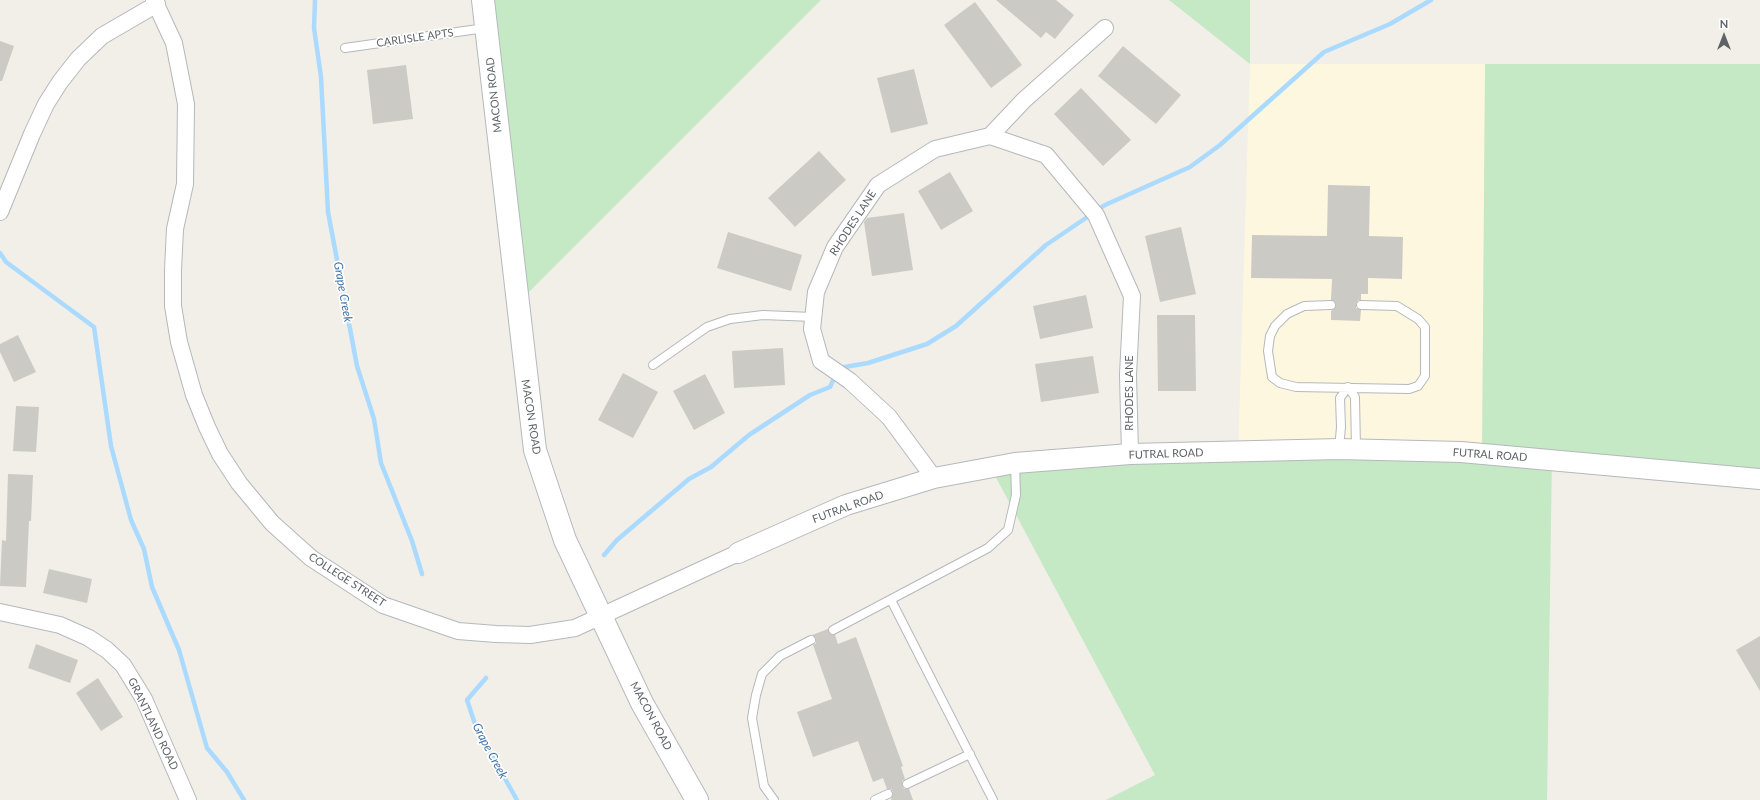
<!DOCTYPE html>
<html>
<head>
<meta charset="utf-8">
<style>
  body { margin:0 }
  #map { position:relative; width:1760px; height:800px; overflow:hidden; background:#f1efe8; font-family:Lato,sans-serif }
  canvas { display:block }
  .north { position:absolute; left:1704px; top:16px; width:40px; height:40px; -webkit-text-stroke:3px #fff; paint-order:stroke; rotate:0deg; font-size:11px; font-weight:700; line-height:16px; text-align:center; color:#5f6368 }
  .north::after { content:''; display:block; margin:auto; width:14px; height:18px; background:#5f6368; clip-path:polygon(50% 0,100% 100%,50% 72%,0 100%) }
</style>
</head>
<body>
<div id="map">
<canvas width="1760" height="800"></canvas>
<div class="north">N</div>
</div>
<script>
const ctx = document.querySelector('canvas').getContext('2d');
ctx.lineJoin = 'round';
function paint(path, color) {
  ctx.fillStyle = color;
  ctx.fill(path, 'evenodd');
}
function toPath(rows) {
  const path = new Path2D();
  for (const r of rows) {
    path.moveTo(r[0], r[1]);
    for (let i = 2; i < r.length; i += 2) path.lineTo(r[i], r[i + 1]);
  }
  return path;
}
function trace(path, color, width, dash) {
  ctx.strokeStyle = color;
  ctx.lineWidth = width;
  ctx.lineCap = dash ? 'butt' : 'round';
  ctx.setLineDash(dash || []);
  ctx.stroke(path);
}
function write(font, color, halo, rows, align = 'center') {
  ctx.font = font + ' Lato,sans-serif';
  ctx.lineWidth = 3.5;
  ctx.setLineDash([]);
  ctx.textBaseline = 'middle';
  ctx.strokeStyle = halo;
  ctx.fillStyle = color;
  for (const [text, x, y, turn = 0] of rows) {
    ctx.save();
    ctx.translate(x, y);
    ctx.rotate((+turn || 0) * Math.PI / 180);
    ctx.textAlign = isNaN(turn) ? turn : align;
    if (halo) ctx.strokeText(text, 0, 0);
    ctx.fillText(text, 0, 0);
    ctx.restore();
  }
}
paint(toPath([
  [1250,64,1485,64,1482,457,1238,457]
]), '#fef7e0');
paint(toPath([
  [475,0,821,0,508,313],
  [1169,0,1250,0,1250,64],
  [1485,64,1760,64,1760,480,1552,452,1547,800,1106,800,1155,775,992,470,1019,461,1482,457]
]), '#c5e8c5');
trace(toPath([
  [315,0,314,28,321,77,328,212,357,366,374,419,381,463,412,541,422,574],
  [0,253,6,262,94,327,111,446,131,520,144,549,152,587,179,650,207,748,227,772,244,800],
  [839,368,868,363,927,344,956,326,1046,245,1105,205,1190,167,1220,145,1324,52,1390,24,1431,0],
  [604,555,617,540,689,479,711,467,749,435,810,395,830,387,836,374],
  [486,678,467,700,476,727,517,800]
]), '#aadaff', 4.5);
paint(toPath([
  [996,0,1056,0,1074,15,1055,39,1046,32,1041,38],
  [975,2,1022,65,991,88,944,25],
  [0,41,14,46,2,81,0,81],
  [1123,46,1181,95,1156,124,1098,76],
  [406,65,413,119,373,124,367,70],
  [914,69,928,124,891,133,877,78],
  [1081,88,1131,140,1103,166,1054,114],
  [819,151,846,180,795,227,768,198],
  [950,172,973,211,941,230,918,191],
  [1328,185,1370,186,1369,236,1403,237,1402,279,1368,278,1368,294,1361,294,1361,300,1358,300,1356,304,1356,308,1361,310,1360,321,1331,320,1331,311,1334,309,1336,305,1335,302,1331,300,1332,279,1251,278,1252,235,1327,236],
  [904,213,913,270,872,276,864,222,867,218],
  [1181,227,1196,294,1160,302,1145,236],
  [728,232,802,255,791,291,717,268],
  [1086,295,1093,328,1040,339,1033,306],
  [1157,315,1195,315,1196,391,1158,391],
  [18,335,36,372,14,382,0,352,0,344],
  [783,348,785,385,734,388,732,351],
  [1093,356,1099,393,1041,402,1035,364],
  [623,373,658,392,633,438,598,420],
  [705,374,725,413,694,430,673,391],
  [16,406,39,407,36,452,13,451],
  [8,474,33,475,31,521,29,521,26,587,0,586,2,540,6,541],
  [49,569,92,579,87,603,43,593],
  [828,629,830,634,835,635,838,644,856,637,903,766,901,767,905,779,902,781,902,786,904,789,909,789,913,800,891,800,893,792,891,789,887,789,883,778,873,782,858,741,813,757,797,712,832,699,813,645,816,643,816,638,812,635],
  [1760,636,1760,691,1736,650],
  [36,644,78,660,70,683,28,668],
  [98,678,123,717,101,731,76,693]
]), '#cccac5');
const service = toPath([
  [345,48,485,28],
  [1331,305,1304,306,1287,314,1275,326,1270,336,1268,351,1272,377,1280,383,1296,387,1409,389,1418,386,1425,376,1425,327,1418,319,1397,306,1361,305],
  [653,365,707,327,730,319,763,315,813,317],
  [1339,449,1341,427,1340,398,1348,387,1355,397,1356,449],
  [891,600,993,800],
  [833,630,988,548,1008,530,1016,495,1015,463],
  [907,784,970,754],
  [774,800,764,786,752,718,756,695,762,674,780,656,811,640],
  [875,800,888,794]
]);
const minor = toPath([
  [154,0,174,43,186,104,185,184,175,229,173,270,173,306,179,342,194,395,207,427,220,454,239,483,272,523,311,558,383,605,458,631,496,634,530,635,575,628,738,553],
  [990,136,1024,100,1105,28],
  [0,212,32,134,46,104,60,82,78,59,102,36,157,4],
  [934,478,889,417,850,381,821,361,812,329,816,292,835,247,878,185,935,149,990,136,1046,155,1096,215,1132,296,1128,375,1130,454],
  [0,612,60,625,89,638,107,650,123,665,144,699,188,800]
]);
const tertiary = toPath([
  [738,553,846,505,934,478,1015,463,1130,454,1339,449,1461,452,1760,479]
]);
const secondary = toPath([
  [483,0,535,450,565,540,642,703,697,800]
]);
trace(service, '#b5b8bc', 10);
trace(minor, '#b5b8bc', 18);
trace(tertiary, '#b5b8bc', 22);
trace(secondary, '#b6babf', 24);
trace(service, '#fff', 8);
trace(minor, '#fff', 16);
trace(tertiary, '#fff', 20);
trace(secondary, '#fff', 22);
write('11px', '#5f6368', '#fff', [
  ["CARLISLE APTS",415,38,-8],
  ["MACON ROAD",494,95,-96],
  ["RHODES LANE",853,223,-57],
  ["RHODES LANE",1129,393,-90],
  ["MACON ROAD",531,417,81],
  ["FUTRAL ROAD",1166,454,-2],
  ["FUTRAL ROAD",1490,455,4],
  ["FUTRAL ROAD",848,507,-20],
  ["COLLEGE STREET",347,580,33],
  ["MACON ROAD",651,716,62],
  ["GRANTLAND ROAD",153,724,64]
]);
write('italic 12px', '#4174aa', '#fff', [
  ["Grape Creek",343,292,80],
  ["Grape Creek",490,751,62]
]);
</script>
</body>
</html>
